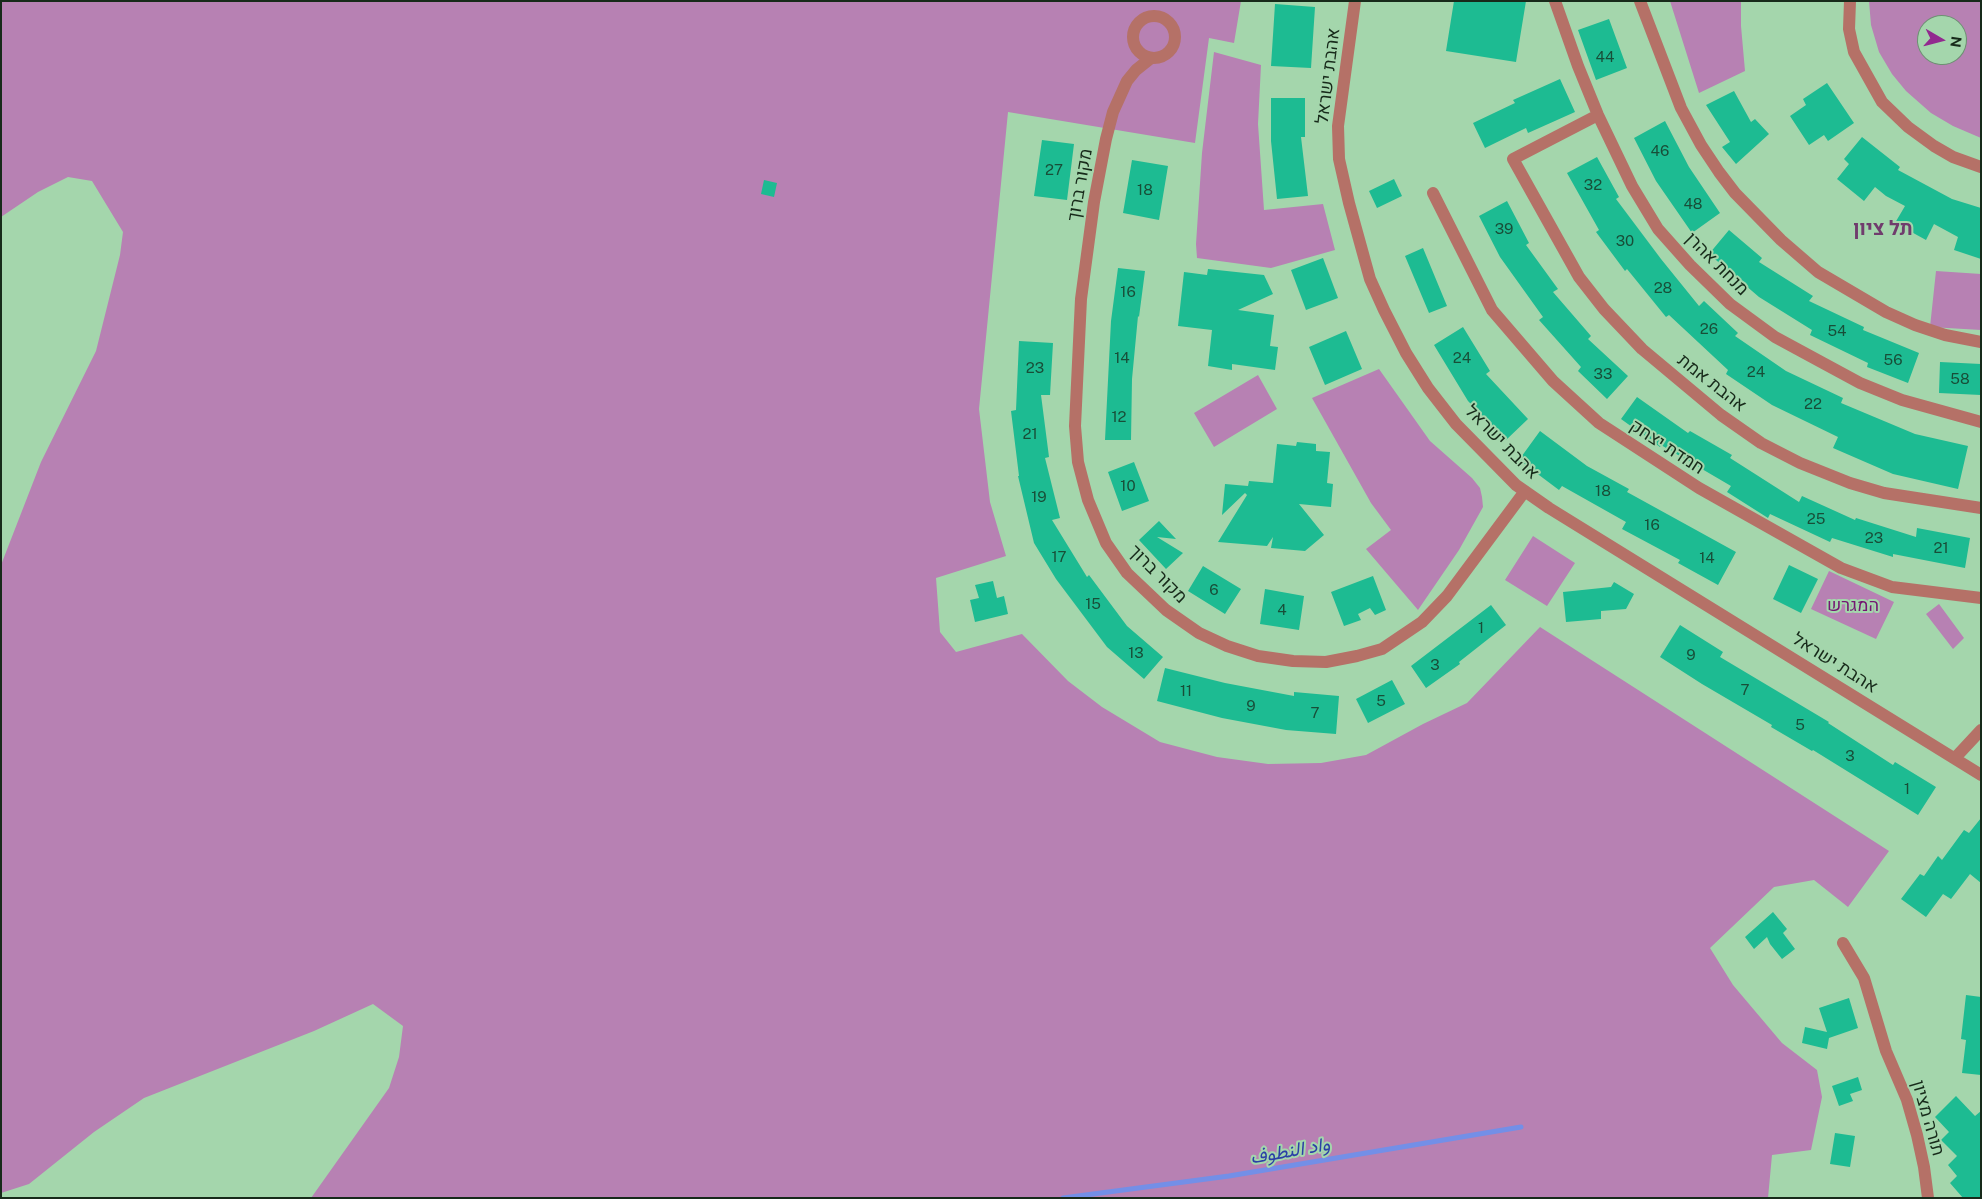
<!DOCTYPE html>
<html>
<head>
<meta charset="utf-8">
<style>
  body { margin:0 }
  #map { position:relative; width:1982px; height:1199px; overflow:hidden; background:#a4d6ac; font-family:"Public Sans",sans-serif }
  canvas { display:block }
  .frame { position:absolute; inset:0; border:2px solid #172a1a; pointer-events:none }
  .north { position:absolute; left:1917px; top:15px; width:50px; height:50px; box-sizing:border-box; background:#a4d6ac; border:1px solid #6c9172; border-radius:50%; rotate:98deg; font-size:14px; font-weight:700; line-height:20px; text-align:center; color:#172a1a }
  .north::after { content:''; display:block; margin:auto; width:18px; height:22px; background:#922a8f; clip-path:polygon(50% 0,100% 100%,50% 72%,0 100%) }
</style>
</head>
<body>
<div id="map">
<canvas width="1982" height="1199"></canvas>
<div class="frame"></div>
<div class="north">N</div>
</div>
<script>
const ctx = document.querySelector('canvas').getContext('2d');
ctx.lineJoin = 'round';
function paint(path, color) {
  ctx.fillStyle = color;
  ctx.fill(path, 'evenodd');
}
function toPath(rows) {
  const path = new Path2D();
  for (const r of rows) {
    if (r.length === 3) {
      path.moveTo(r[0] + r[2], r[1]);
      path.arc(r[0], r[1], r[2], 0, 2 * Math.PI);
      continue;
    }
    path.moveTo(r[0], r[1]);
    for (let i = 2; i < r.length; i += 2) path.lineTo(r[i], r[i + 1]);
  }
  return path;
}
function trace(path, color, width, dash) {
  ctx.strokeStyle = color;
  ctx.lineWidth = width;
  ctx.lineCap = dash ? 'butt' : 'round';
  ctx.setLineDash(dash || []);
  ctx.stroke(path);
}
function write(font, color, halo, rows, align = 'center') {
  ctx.font = font + ' "Public Sans",Vazirmatn,Heebo,sans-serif';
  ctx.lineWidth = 4;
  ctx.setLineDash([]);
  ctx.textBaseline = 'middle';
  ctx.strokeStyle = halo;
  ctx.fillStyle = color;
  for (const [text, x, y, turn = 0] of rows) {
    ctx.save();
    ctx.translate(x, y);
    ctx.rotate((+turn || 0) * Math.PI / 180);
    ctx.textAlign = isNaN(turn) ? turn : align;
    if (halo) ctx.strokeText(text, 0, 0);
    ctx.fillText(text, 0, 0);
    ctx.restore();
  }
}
paint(toPath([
  [1,1,1241,1,1234,43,1209,38,1195,143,1008,112,979,409,990,502,1006,556,936,578,940,632,956,652,1022,634,1068,681,1102,707,1160,742,1217,757,1268,764,1321,763,1366,755,1423,724,1467,703,1540,627,1889,851,1848,907,1814,880,1774,887,1710,948,1733,985,1782,1043,1817,1070,1822,1097,1811,1150,1772,1155,1768,1198,311,1198,389,1088,399,1057,403,1026,373,1004,314,1031,144,1098,94,1132,29,1184,1,1193,1,565,41,462,96,351,120,255,123,232,92,181,68,177,38,192,1,217],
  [1670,1,1741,1,1741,26,1745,71,1699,93],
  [1869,1,1981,1,1981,138,1953,126,1931,113,1906,91,1892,74,1879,52,1871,25],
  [1927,25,1957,25,1957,55,1927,55],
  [1214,52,1261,65,1258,124,1264,210,1323,204,1335,250,1271,268,1197,258,1196,244,1202,153],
  [1936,271,1981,274,1981,330,1930,327],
  [1379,369,1430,441,1472,478,1480,488,1482,497,1483,507,1459,550,1418,610,1366,549,1391,530,1371,503,1312,398],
  [1258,375,1277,409,1214,447,1194,413],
  [1533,536,1575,563,1547,606,1505,580],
  [1829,571,1894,602,1876,639,1811,609],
  [1939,604,1964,638,1953,649,1926,614]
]), '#b781b3');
trace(toPath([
  [1063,1198,1229,1176,1521,1127]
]), '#738fe7', 5);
paint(toPath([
  [1454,1,1526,1,1516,62,1446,51],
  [1275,4,1315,7,1311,68,1271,66],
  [1609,19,1627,68,1596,80,1578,30],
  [1560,79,1575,112,1528,133,1526,128,1485,148,1473,123,1515,103,1513,100],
  [1827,83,1854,123,1828,141,1824,135,1809,145,1790,116,1806,105,1803,99],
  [1734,91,1751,122,1755,119,1769,134,1736,164,1722,147,1730,142,1706,105],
  [1271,98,1305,98,1305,137,1301,137,1308,196,1277,199,1271,141],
  [1665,121,1689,167,1720,213,1692,233,1656,181,1634,138],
  [1862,137,1900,167,1898,170,1952,199,1981,208,1981,259,1954,250,1958,237,1934,224,1926,240,1895,223,1905,206,1886,196,1875,187,1864,201,1837,179,1849,164,1844,159],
  [1042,140,1074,144,1067,200,1034,196],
  [1597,157,1619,197,1616,199,1661,259,1699,306,1704,301,1738,333,1735,336,1786,371,1843,398,1841,403,1915,434,1968,446,1958,489,1893,474,1833,448,1838,437,1772,405,1726,374,1728,370,1669,315,1666,317,1627,269,1625,271,1596,232,1599,230,1567,173],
  [1132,160,1168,166,1159,220,1123,213],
  [1394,179,1402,196,1377,208,1369,191],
  [764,180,777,183,774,197,761,194],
  [1507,201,1529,243,1526,245,1558,289,1553,292,1591,336,1588,339,1628,376,1607,399,1578,371,1581,367,1539,320,1543,317,1500,257,1479,216],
  [1729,230,1762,258,1759,262,1813,296,1809,301,1864,327,1863,330,1919,353,1908,383,1867,367,1868,363,1810,335,1812,330,1759,297,1709,254],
  [1423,248,1447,306,1429,313,1405,256],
  [1323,258,1338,298,1306,310,1291,270],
  [1118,268,1145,271,1139,317,1138,316,1132,379,1131,440,1105,440,1111,321],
  [1208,269,1264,275,1273,294,1238,310,1274,315,1270,346,1278,347,1275,370,1232,364,1232,370,1208,366,1212,330,1178,326,1184,272,1207,275],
  [1463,327,1490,371,1486,374,1528,419,1506,440,1468,401,1434,345],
  [1346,331,1362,369,1325,385,1309,347],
  [1019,341,1053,343,1050,395,1041,395,1049,457,1045,458,1060,518,1052,520,1087,577,1089,575,1127,626,1163,657,1144,679,1107,647,1056,579,1034,543,1018,476,1019,476,1011,411,1016,410],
  [1940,362,1981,364,1981,395,1939,393],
  [1637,397,1688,433,1690,431,1732,455,1730,458,1799,502,1802,496,1855,520,1856,518,1916,537,1917,528,1970,538,1965,568,1893,554,1893,557,1832,538,1830,542,1770,514,1768,518,1727,492,1731,486,1661,445,1660,447,1621,419],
  [1540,431,1587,466,1629,489,1627,492,1736,552,1718,585,1678,563,1680,560,1622,529,1626,522,1562,486,1559,490,1519,460],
  [1297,442,1316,444,1316,451,1330,452,1327,483,1333,484,1331,507,1299,504,1324,535,1305,551,1271,548,1273,537,1267,546,1218,542,1247,495,1245,493,1222,515,1225,484,1248,486,1249,481,1273,483,1277,444,1296,446],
  [1134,462,1149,501,1122,511,1108,472],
  [1159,521,1176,539,1157,537,1183,553,1166,569,1139,540],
  [1789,565,1818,579,1801,613,1773,599],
  [1203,566,1241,589,1225,614,1188,591],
  [1373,576,1386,610,1375,615,1370,608,1358,614,1361,620,1344,626,1331,592],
  [993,581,997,598,1004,596,1008,614,975,622,970,600,979,598,975,585],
  [1614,582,1634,594,1626,609,1601,611,1601,619,1566,622,1563,592,1611,587],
  [1265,589,1304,596,1299,630,1260,624],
  [1491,605,1506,625,1459,662,1460,664,1426,688,1411,666],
  [1680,625,1723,652,1720,657,1829,722,1828,723,1893,765,1895,762,1936,787,1918,815,1813,750,1812,751,1771,727,1772,725,1702,684,1660,657],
  [1165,668,1225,683,1294,696,1294,692,1339,696,1336,734,1286,730,1222,718,1157,701],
  [1392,680,1405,704,1368,723,1356,699],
  [1981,818,1981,883,1970,874,1951,899,1943,894,1926,917,1901,899,1920,874,1924,876,1938,856,1942,860,1964,830,1969,833],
  [1773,912,1787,929,1783,933,1795,949,1782,959,1770,944,1767,937,1754,949,1745,937],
  [1966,995,1981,997,1981,1075,1962,1073,1966,1040,1961,1039],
  [1849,998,1858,1028,1829,1038,1827,1049,1802,1043,1805,1027,1827,1032,1819,1008],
  [1858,1077,1862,1090,1850,1094,1853,1101,1839,1106,1832,1086],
  [1956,1096,1975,1116,1981,1111,1981,1198,1963,1198,1950,1183,1957,1176,1948,1165,1957,1156,1941,1140,1949,1132,1935,1117],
  [1835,1133,1855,1136,1850,1167,1830,1164]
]), '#1dbb92');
trace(toPath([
  [1355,1,1338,126,1339,159,1349,203,1370,279,1384,310,1406,353,1428,388,1456,424,1516,485,1549,508,1981,775],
  [1555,1,1578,66,1598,115,1632,186,1658,229,1690,265,1730,304,1775,337,1823,363,1860,383,1902,400,1981,422],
  [1640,1,1681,108,1701,145,1719,172,1735,193,1781,240,1818,272,1886,312,1915,325,1945,335,1981,342],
  [1850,1,1849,29,1854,52,1882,102,1908,127,1934,146,1953,157,1981,167],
  [1154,37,21],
  [1151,58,1136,70,1127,81,1113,112,1106,139,1094,202,1081,299,1075,426,1078,462,1088,500,1106,543,1127,573,1166,610,1199,633,1227,646,1258,656,1293,661,1326,662,1357,656,1382,649,1422,622,1447,596,1525,491],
  [1598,115,1513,159,1579,277,1604,309,1642,349,1721,415,1761,443,1800,463,1850,483,1884,493,1981,508],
  [1433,193,1492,310,1553,381,1599,423,1699,488,1841,568,1892,587,1981,598],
  [1955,758,1981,730],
  [1843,943,1864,978,1886,1051,1907,1100,1917,1135,1924,1167,1928,1198]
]), '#b57167', 12);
write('15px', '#184e38', null, [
  ["44",1605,57],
  ["46",1660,151],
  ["27",1054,170],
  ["32",1593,185],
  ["18",1145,190],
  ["48",1693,204],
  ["39",1504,229],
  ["30",1625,241],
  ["28",1663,288],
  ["16",1128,292],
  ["26",1709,329],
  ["54",1837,331],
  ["14",1122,358],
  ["24",1462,358],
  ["56",1893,360],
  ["23",1035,368],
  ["24",1756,372],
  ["33",1603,374],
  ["58",1960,379],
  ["22",1813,404],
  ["12",1119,417],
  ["21",1030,434],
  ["10",1128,486],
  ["18",1603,491],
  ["19",1039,497],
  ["25",1816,519],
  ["16",1652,525],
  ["23",1874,538],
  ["21",1941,548],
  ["17",1059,557],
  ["14",1707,558],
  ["6",1214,590],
  ["15",1093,604],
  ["4",1282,610],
  ["1",1481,628],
  ["13",1136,653],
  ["9",1691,655],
  ["3",1435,665],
  ["7",1745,690],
  ["11",1186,691],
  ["5",1381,701],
  ["9",1251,706],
  ["7",1315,713],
  ["5",1800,725],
  ["3",1850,756],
  ["1",1907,789]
]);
write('18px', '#172a1a', '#a4d6ac', [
  ["אהבת ישראל",1328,76,-83],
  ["מקור ברוך",1080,185,-80],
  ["מנחת אהרן",1717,264,45],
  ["אהבת אמת",1712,383,38],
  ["אהבת ישראל",1502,442,45],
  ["חמדת יצחק",1667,447,33],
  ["מקור ברוך",1158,574,45],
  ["אהבת ישראל",1835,663,32],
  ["תורה מציון",1928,1118,74]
]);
write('18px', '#751572', '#a4d6ac', [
  ["המגרש",1853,605]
]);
write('italic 19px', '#2c40a6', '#a4d6ac', [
  ["واد النطوف",1290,1151,-10]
]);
write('bold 20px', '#703c6d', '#a4d6ac', [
  ["תל ציון",1883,229]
]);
</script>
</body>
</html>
